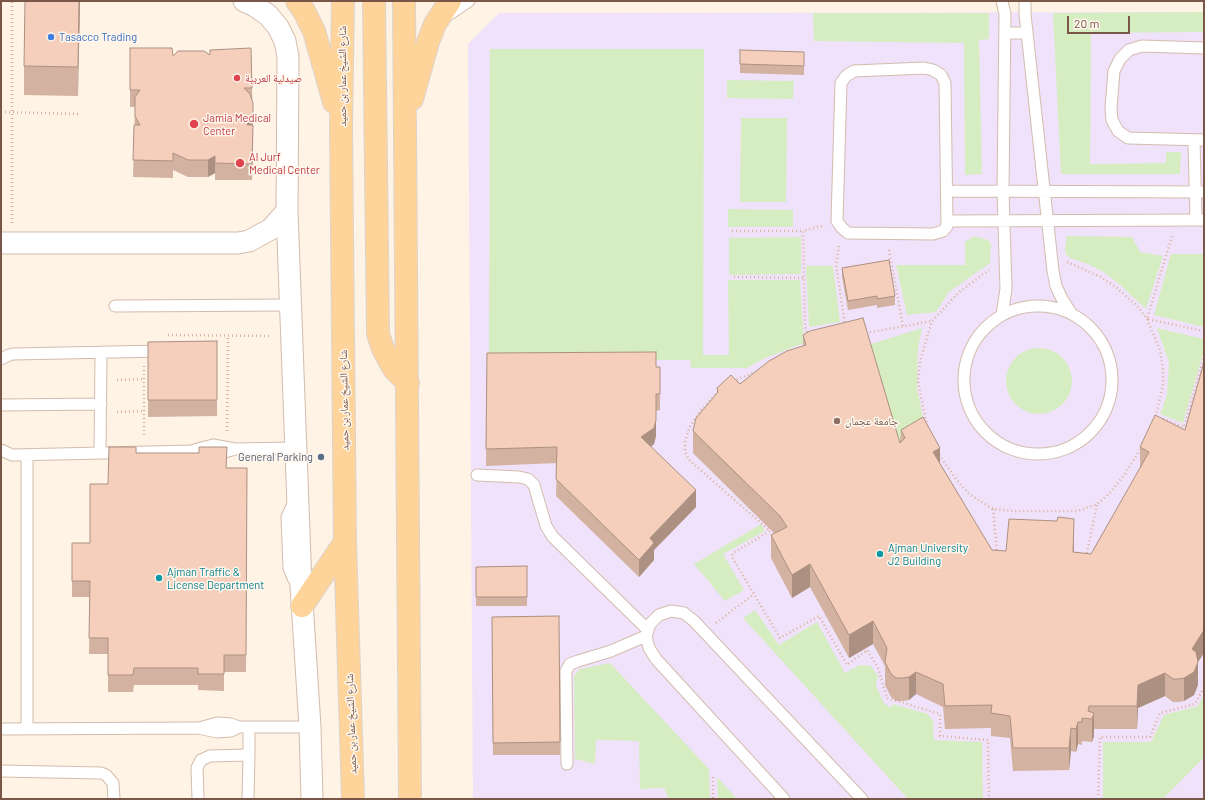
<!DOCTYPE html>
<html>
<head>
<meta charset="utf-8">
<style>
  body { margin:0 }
  #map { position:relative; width:1205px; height:800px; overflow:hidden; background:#fef3e5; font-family:Barlow,sans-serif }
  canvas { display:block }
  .frame { position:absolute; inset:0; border:2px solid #795748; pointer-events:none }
  .scale { position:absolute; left:1067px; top:16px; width:63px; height:18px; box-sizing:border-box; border:2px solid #795748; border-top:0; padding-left:5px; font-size:12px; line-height:14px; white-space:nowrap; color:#795748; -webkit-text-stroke:3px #fff7ed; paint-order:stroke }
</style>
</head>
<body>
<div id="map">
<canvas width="1205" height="800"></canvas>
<div class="frame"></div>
<div class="scale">20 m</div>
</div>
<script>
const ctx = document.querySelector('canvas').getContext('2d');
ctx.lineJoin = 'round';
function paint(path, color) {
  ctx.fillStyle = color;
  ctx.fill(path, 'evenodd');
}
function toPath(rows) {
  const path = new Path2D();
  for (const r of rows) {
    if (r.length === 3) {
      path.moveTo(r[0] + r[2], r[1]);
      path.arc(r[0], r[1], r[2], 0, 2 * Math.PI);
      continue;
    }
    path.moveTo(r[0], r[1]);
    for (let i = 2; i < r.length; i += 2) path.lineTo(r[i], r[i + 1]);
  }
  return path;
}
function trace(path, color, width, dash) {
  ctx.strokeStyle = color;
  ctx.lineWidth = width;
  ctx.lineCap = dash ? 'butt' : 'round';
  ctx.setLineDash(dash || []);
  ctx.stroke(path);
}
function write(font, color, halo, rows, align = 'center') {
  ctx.font = font + ' Barlow,"Noto Naskh Arabic",sans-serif';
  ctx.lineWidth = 3;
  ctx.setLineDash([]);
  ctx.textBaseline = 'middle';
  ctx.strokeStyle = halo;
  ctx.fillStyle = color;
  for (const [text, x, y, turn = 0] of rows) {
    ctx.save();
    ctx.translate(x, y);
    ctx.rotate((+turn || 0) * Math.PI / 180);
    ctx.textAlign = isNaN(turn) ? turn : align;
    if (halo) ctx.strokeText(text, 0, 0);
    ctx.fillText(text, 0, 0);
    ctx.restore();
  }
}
paint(toPath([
  [1204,12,1204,799,473,799,468,44,499,13]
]), '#f0e2fa');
paint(toPath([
  [1204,12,1204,32,1091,33,1090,164,1166,163,1166,152,1181,152,1180,174,1061,174,1053,13],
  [813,13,989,13,989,39,979,40,982,174,965,175,964,43,814,41],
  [490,49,704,49,703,355,729,355,728,280,800,280,804,343,763,359,747,368,691,368,690,360,489,360],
  [727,80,794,81,793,99,727,98],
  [741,118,787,118,786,202,740,202],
  [728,209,793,210,793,227,728,227],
  [974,236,988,240,991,244,990,263,949,292,936,312,907,315,896,265,965,265,965,242],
  [1067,236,1132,237,1140,252,1163,256,1146,309,1119,284,1105,273,1088,264,1070,258,1066,254,1065,249],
  [801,237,801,274,729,275,729,238],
  [1171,254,1204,254,1204,327,1154,315],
  [806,266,833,266,840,322,809,327],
  [922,328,918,348,917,388,925,428,894,448,865,346],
  [1157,328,1204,339,1204,351,1183,423,1160,414,1167,395,1169,363],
  [1039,381,33],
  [761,524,765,531,723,554,744,590,725,601,694,564],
  [755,610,779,645,817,622,845,673,860,665,871,666,878,676,876,686,884,703,891,708,893,704,928,714,933,721,934,740,982,742,983,799,908,799,743,618],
  [610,663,709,769,710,799,669,799,664,788,640,789,639,741,596,740,595,764,575,759,574,676,580,669],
  [1204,694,1204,757,1163,799,1103,799,1103,742,1151,742,1164,715,1198,706],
  [717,777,737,799,718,799]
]), '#d6edc2');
const lane = toPath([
  [1025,1,1025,14,1053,271,1056,286,1062,299,1071,313],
  [447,16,469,1],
  [1005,33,1027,33],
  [1204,48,1142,46,1129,50,1120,59,1114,71,1111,108,1112,120,1118,131,1128,138,1204,140],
  [924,68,933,70,941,75,945,83,947,226,943,231,933,234,848,233,842,228,837,221,841,83,846,76,854,71,924,68],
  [1194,140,1196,220],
  [947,191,1204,192],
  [947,221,1204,220],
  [115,306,290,305],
  [1038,380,74],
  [1002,315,1006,289,1003,191,1005,14,1002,1],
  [1,359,9,355,13,354,163,351],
  [1,405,101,404],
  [1,450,12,455,194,451,217,454,236,449,296,448],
  [194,450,213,445,235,449],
  [100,453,101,352],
  [27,455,27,729],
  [477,475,519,477,528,479,534,485,546,526,553,537,648,630],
  [293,504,287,517,289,568,293,578,298,584],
  [199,728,217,723,231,724,239,727,310,727],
  [1,729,198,728,217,732,231,731,239,727],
  [249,755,249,727],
  [567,764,566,671,570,664,578,661,611,651,646,636],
  [1,771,101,773,106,775,113,783,114,799],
  [198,799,197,768,201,760,210,756,249,755,248,799],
  [784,799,656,659,649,648,646,636,650,624,659,615,671,611,684,613,694,621,862,799]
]);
const street = toPath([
  [244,1,255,6,268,15,278,27,285,41,288,57,287,211,301,586,310,727,312,799],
  [1,243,238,243,249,241,271,229,287,211]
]);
const primary = toPath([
  [297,1,304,11,314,31,334,102],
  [343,1,341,127,345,542,353,799],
  [374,1,378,334,383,349,394,369,408,383],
  [404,1,410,799],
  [412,99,428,42,435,24,450,1],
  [302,606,345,542]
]);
trace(lane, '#d3bcad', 13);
trace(street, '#d3bcad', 23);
trace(primary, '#dcd3cf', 24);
trace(toPath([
  [1,112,81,114],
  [12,223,12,1],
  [732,231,803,231],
  [1172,236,1147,319,1204,331],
  [839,246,836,265,845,324],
  [889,250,903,326],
  [1067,262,1101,277,1117,288,1138,307,1147,319,1160,350,1163,368,1163,386,1155,418],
  [734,277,804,278],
  [866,333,932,321],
  [168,335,271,336],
  [808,336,805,326,803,231,822,226],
  [144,366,144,437],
  [117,380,144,379],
  [733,381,758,371],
  [718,392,700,411,689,428,685,442,685,451,688,459,770,531,733,553,732,557,780,638,819,616,847,665,867,650,878,668,887,698,940,714,940,736,988,740,989,799],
  [117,412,144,411],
  [1163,419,1184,427,1204,357],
  [927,426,918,382,920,361,932,321,959,292,989,270],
  [227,431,228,336],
  [939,455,956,479,969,494,993,509,1014,511,1078,511,1097,504,1110,493,1125,474,1141,448],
  [993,509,997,552],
  [1086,557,1097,505],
  [716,623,754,594],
  [713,777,713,799],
  [1098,799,1100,737,1150,737,1160,713,1195,704,1204,687]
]), '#dbb29d', 2.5, [1, 3]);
trace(lane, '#fff', 11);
trace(street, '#fff', 21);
trace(primary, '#ffd49b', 22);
paint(toPath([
  [80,1,78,96,24,95,24,66],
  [130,48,173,56,252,88,253,129,252,180,215,180,215,173,208,177,188,177,173,170,173,178,133,177,135,107,130,107],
  [740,50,804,52,804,75,740,73],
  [842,268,895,296,895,305,877,308,877,305,848,310,842,277],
  [803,335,900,443,901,430,940,464,992,550,1006,551,1074,542,1074,552,1091,554,1140,469,1140,447,1185,430,1204,362,1204,653,1198,662,1198,685,1194,695,1184,701,1179,702,1173,702,1165,696,1138,708,1137,729,1094,729,1094,736,1092,742,1082,741,1082,745,1078,744,1076,752,1071,751,1069,770,1013,771,1010,738,991,736,991,728,945,729,943,707,916,694,909,700,903,701,896,701,891,697,885,685,885,666,873,644,849,658,810,587,792,598,771,558,771,535,775,534,693,453,693,431,717,393,717,388,740,384,803,346],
  [217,341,217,416,148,417,148,342],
  [487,353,656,367,660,367,660,410,656,411,656,436,654,444,651,447,696,507,654,550,654,560,639,577,556,496,557,463,486,466],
  [136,453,227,468,247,468,246,672,224,672,224,691,198,690,198,685,134,685,133,692,108,692,108,654,89,654,90,597,72,597,72,581,90,543,108,484],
  [527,566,527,606,476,606,476,567],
  [559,616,560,755,493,755,492,617]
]), '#d3b2a1');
paint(toPath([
  [79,1,80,1,80,3,78,96],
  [253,112,253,141,252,180,252,164,247,125],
  [215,156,215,173,208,177,208,160],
  [656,420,656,436,654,444,641,454,641,437],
  [940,448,940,471,933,452],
  [696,490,696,507,654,550,654,560,639,577,639,560,650,538],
  [1074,519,1074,542,1073,575,1073,552],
  [810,564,810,587,792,598,792,575],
  [873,621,873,644,849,658,849,635],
  [1204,630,1204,653,1198,662,1198,685,1194,695,1184,701,1184,678,1192,649],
  [916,672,916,694,909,700,909,677],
  [1165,673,1165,696,1138,708,1137,729,1137,706,1138,685],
  [1094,713,1094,736,1092,742,1092,719],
  [1078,722,1078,744,1076,752,1076,729],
  [1071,728,1071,751,1069,770,1069,748]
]), '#ac9183');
const building = toPath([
  [25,1,79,1,78,67,24,66,25,1],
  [130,48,172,48,173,56,178,51,204,51,210,55,210,50,251,48,252,88,244,88,250,94,253,103,253,112,247,125,253,125,252,164,215,163,215,156,208,160,188,160,173,153,173,161,133,160,134,125,140,125,135,116,135,97,140,90,130,90,130,48],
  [740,50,804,52,804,66,740,64,740,50],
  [889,260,895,296,877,299,877,296,848,301,842,268,889,260],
  [863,318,900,443,905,438,901,430,923,417,940,448,933,452,992,550,1006,551,1009,519,1057,521,1058,517,1074,519,1073,552,1091,554,1149,452,1140,447,1155,415,1185,430,1204,362,1204,630,1192,649,1196,652,1198,662,1194,672,1184,678,1179,679,1173,679,1165,673,1138,685,1137,706,1089,706,1088,711,1094,713,1092,719,1082,718,1082,722,1078,722,1076,729,1071,728,1069,748,1013,748,1010,716,991,713,992,705,945,706,943,684,916,672,909,677,903,678,896,678,891,674,885,662,887,648,873,621,849,635,810,564,792,575,771,535,787,527,780,516,693,431,696,418,718,392,717,388,731,375,740,384,769,361,787,351,806,345,803,335,810,331,863,318],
  [217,341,217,400,148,400,148,342,217,341],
  [656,352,656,367,660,367,660,394,656,394,656,420,654,428,641,437,696,490,650,538,654,543,639,560,556,479,557,447,486,449,487,353,656,352],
  [109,447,136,447,136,453,199,453,199,447,227,447,226,468,247,468,246,655,224,655,224,674,198,674,198,668,134,668,133,675,108,675,108,638,89,638,90,581,72,581,72,543,90,543,90,484,108,484,109,447],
  [527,566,527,597,476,597,476,567,527,566],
  [559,616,560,742,493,743,492,617,559,616]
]);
paint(building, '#f5cfbb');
trace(building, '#ac9183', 1);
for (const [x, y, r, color] of [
  [51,37,4,"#3f7fe0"],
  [237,78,4,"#e0444e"],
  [194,124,5,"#e0444e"],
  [240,163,5,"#e0444e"],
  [837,421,4,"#8d6e63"],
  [321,457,4,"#5c6f8a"],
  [880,554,4,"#0f9aa8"],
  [159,578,4,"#0f9aa8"]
]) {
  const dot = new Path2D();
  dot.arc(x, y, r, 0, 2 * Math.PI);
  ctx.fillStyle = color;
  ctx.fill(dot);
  trace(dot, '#fff7ed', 1.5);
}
write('11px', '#366cbe', '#fff7ed', [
  ["Tasacco Trading",59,37]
], 'left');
write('11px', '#795748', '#fff7ed', [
  ["شارع الشيخ عمار بن حميد",342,76,-90],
  ["شارع الشيخ عمار بن حميد",344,400,-91],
  ["شارع الشيخ عمار بن حميد",351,724,-92]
]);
write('11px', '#be3a42', '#fff7ed', [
  ["صيدلية العربية",245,78],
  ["Jamia Medical",203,118],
  ["Center",203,131],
  ["Al Jurf",249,157],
  ["Medical Center",249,170]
], 'left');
write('11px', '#785e54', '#fff7ed', [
  ["جامعة عجمان",845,421]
], 'left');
write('11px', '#4e5e75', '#fff7ed', [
  ["General Parking",313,457]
], 'right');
write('11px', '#0d838f', '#fff7ed', [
  ["Ajman University",888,548],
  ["J2 Building",888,561],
  ["Ajman Traffic &",167,572],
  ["License Department",167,585]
], 'left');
</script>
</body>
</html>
